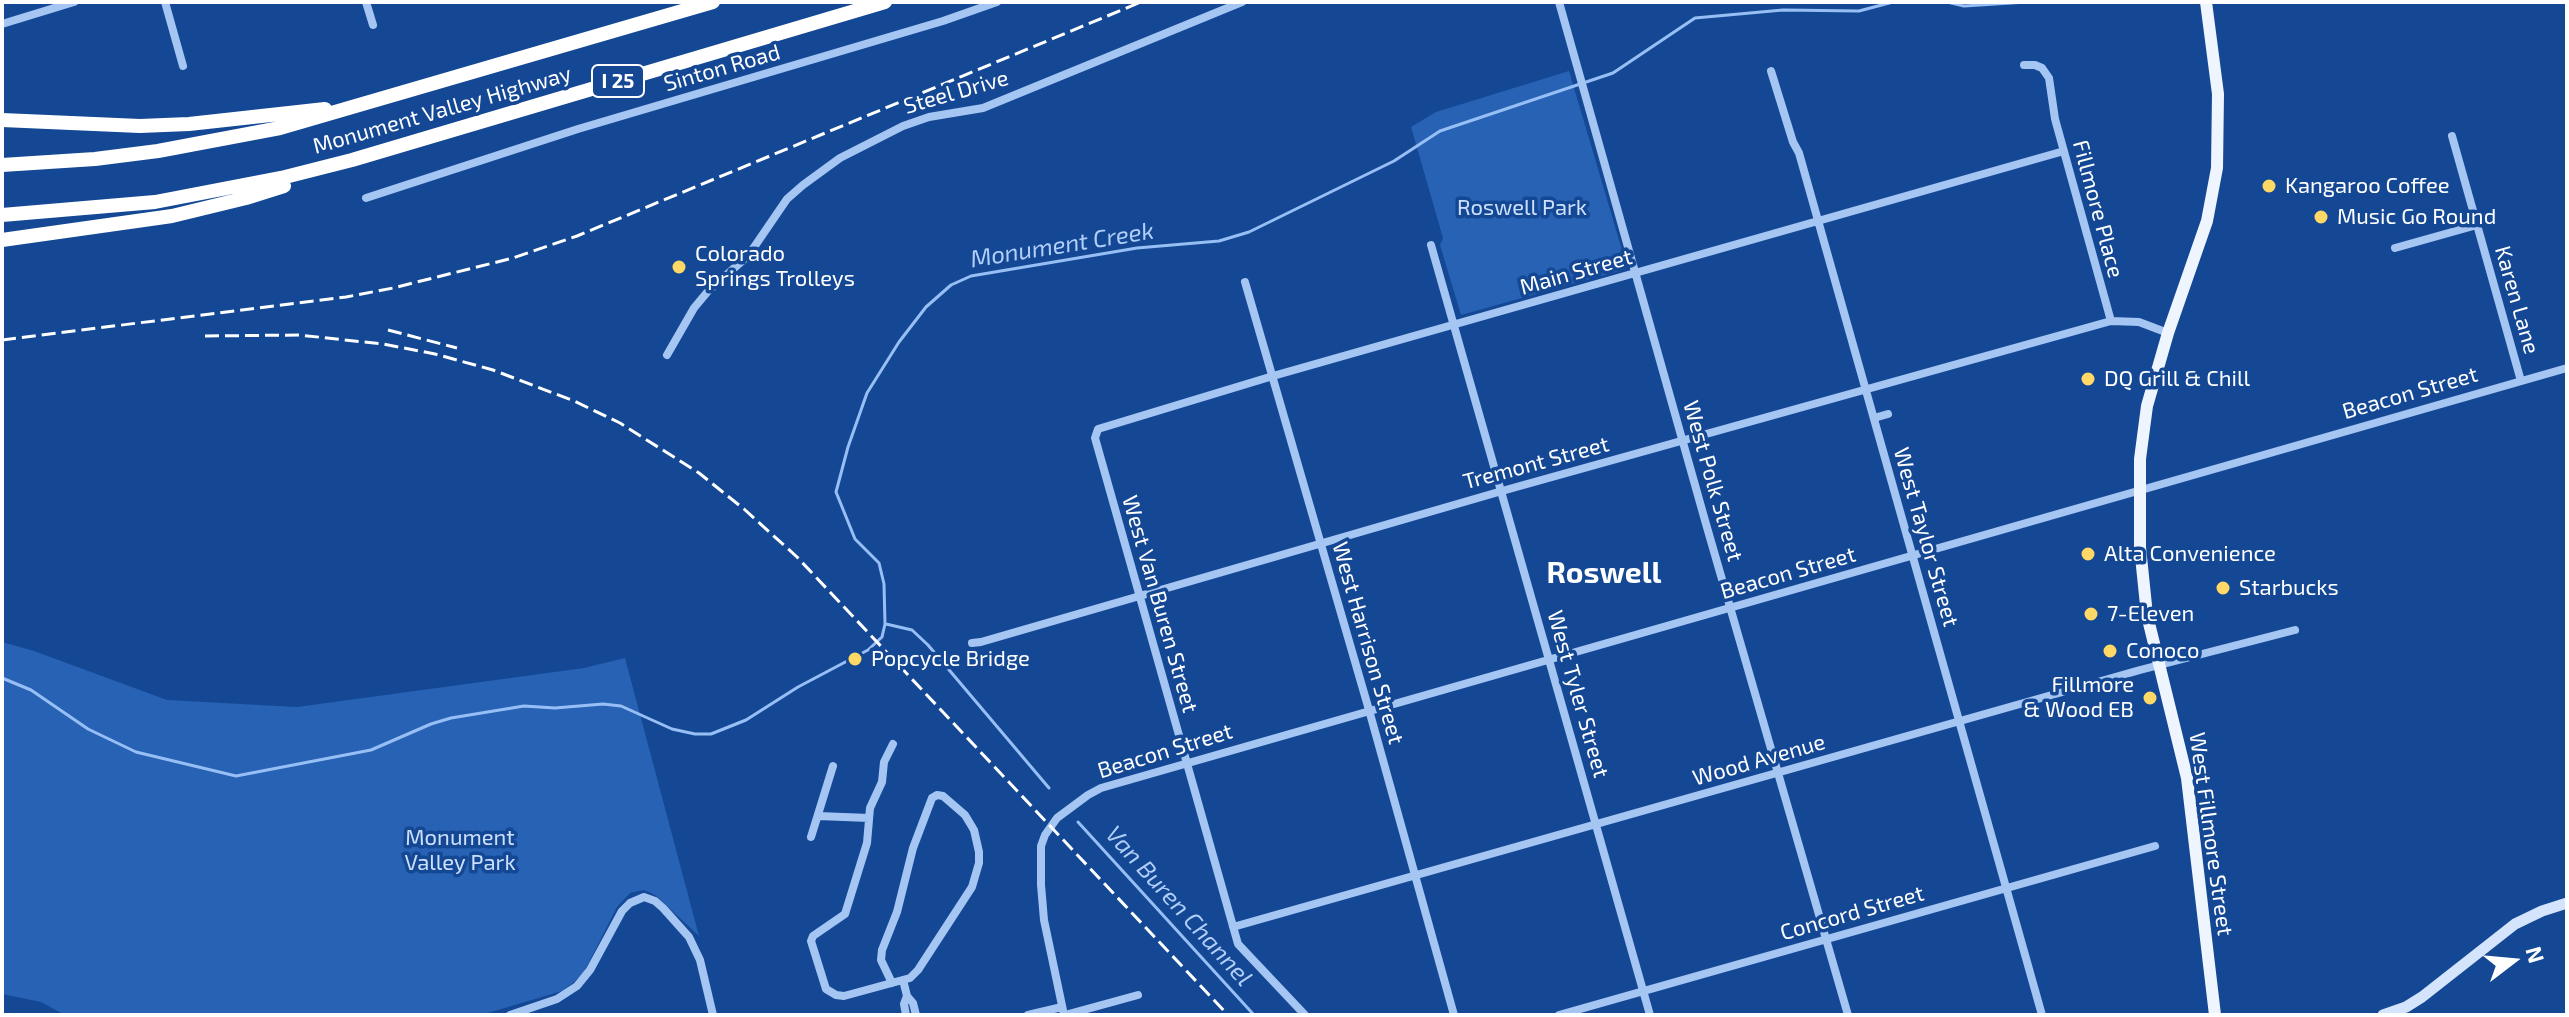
<!DOCTYPE html>
<html>
<head>
<meta charset="utf-8">
<style>
  body { margin:0 }
  #map { position:relative; width:2569px; height:1017px; overflow:hidden; background:#144895; font-family:"Exo 2",sans-serif }
  canvas { display:block }
  .frame { position:absolute; inset:0; border:4px solid #fff; pointer-events:none }
  .north { position:absolute; left:2473px; top:921px; width:80px; height:80px; -webkit-text-stroke:6px #144895; paint-order:stroke; rotate:74deg; font-size:22px; font-weight:700; line-height:32px; text-align:center; color:#fff }
  .north::after { content:''; display:block; margin:auto; width:28px; height:36px; background:#fff; clip-path:polygon(50% 0,100% 100%,50% 72%,0 100%) }
</style>
</head>
<body>
<div id="map">
<canvas width="2569" height="1017"></canvas>
<div class="frame"></div>
<div class="north">N</div>
</div>
<script>
const ctx = document.querySelector('canvas').getContext('2d');
ctx.lineJoin = 'round';
function paint(path, color) {
  ctx.fillStyle = color;
  ctx.fill(path, 'evenodd');
}
function toPath(rows) {
  const path = new Path2D();
  for (const r of rows) {
    path.moveTo(r[0], r[1]);
    for (let i = 2; i < r.length; i += 2) path.lineTo(r[i], r[i + 1]);
  }
  return path;
}
function trace(path, color, width, dash) {
  ctx.strokeStyle = color;
  ctx.lineWidth = width;
  ctx.lineCap = dash ? 'butt' : 'round';
  ctx.setLineDash(dash || []);
  ctx.stroke(path);
}
function write(font, color, halo, rows, align = 'center') {
  ctx.font = font + ' "Exo 2",sans-serif';
  ctx.lineWidth = 7;
  ctx.setLineDash([]);
  ctx.textBaseline = 'middle';
  ctx.strokeStyle = halo;
  ctx.fillStyle = color;
  for (const [text, x, y, turn = 0] of rows) {
    ctx.save();
    ctx.translate(x, y);
    ctx.rotate((+turn || 0) * Math.PI / 180);
    ctx.textAlign = isNaN(turn) ? turn : align;
    if (halo) ctx.strokeText(text, 0, 0);
    ctx.fillText(text, 0, 0);
    ctx.restore();
  }
}
paint(toPath([
  [1569,71,1627,267,1626,269,1461,315,1440,245,1443,238,1411,127,1436,112],
  [2,642,34,651,167,700,297,707,584,668,625,658,699,936,655,895,644,890,630,893,617,907,584,972,574,982,562,991,481,1015,65,1015,41,1002,2,994]
]), '#2762b4');
trace(toPath([
  [1947,2,1964,6,2027,2],
  [886,624,912,630,928,645,1049,788],
  [2,678,31,690,88,729,136,752,236,776,371,750,431,724,451,718,524,706,555,708,603,704,621,706,672,729,695,734,711,734,746,720,798,687,868,650,882,637,885,624,884,584,879,563,855,539,836,492,848,447,867,393,899,342,926,307,951,285,971,276,1137,248,1219,241,1249,232,1394,161,1440,131,1613,73,1695,18,1783,10,1859,11,1893,2],
  [1078,822,1254,1015]
]), '#97bff5', 3);
trace(toPath([
  [165,2,183,66],
  [366,2,373,25],
  [1559,2,1706,524,1848,1015],
  [2,24,74,2],
  [2024,65,2035,65,2042,68,2049,78,2055,119,2111,321,2139,322,2168,333],
  [1771,71,1793,142,1799,153,2042,1015],
  [2452,136,2521,381],
  [366,198,578,129,943,21,997,2],
  [1431,245,1650,1015],
  [2395,248,2477,225],
  [1245,282,1369,710,1454,1015],
  [667,355,694,308,709,290,748,256,787,199,803,185,840,158,903,126,929,117,983,108,1242,2],
  [1874,418,1888,414],
  [972,643,981,642,1502,491,2111,321],
  [818,816,869,818],
  [811,837,833,766],
  [1233,927,2140,670,2295,630],
  [903,980,907,996,913,1003,916,1015],
  [892,983,881,960,882,950,897,912,913,848,932,798,937,795,943,796,965,815,974,830,979,852,979,863,972,887,918,970,910,978,844,996,836,995,826,989,811,941,813,936,845,914,867,843,870,808,882,782,884,762,893,744],
  [510,1015,557,999,577,986,590,970,622,911,630,903,644,897,655,901,663,908,689,937,700,960,713,1015],
  [906,1015,904,1004,907,996],
  [1028,1015,1062,1007],
  [1064,1015,1044,920,1041,885,1041,846,1045,835,1057,818,1088,795,1101,788,2567,368],
  [1065,1015,1138,995],
  [1305,1015,1238,944,1095,438,1098,429,1273,376,2064,151],
  [1559,1015,2155,846]
]), '#a5c5f2', 8);
trace(toPath([
  [2383,1015,2406,1007,2422,997,2515,924,2542,911,2567,903]
]), '#d3e4fc', 11);
trace(toPath([
  [2206,2,2218,94,2217,168,2207,221,2168,333,2147,406,2140,459,2140,547,2147,615,2187,778,2215,1015]
]), '#eff5ff', 12);
trace(toPath([
  [2,120,140,126,189,124,325,109],
  [2,165,95,159,158,151,280,128,713,2],
  [2,215,155,202,285,177,352,160,885,2],
  [2,240,172,216,246,198,284,186]
]), '#fff', 14);
trace(toPath([
  [388,330,457,348],
  [205,336,299,335,383,344,435,354,493,370,574,401,620,423,699,473,744,509,797,557,1228,1015],
  [2,340,346,297,393,288,513,258,577,236,1141,2]
]), '#fff', 3, [14, 6]);
for (const [x, y, r, color] of [
  [2269,186,8,"#ffd865"],
  [2321,217,8,"#ffd865"],
  [679,267,8,"#ffd865"],
  [2088,379,8,"#ffd865"],
  [2088,554,8,"#ffd865"],
  [2223,588,8,"#ffd865"],
  [2091,614,8,"#ffd865"],
  [2110,651,8,"#ffd865"],
  [855,659,8,"#ffd865"],
  [2150,698,8,"#ffd865"]
]) {
  const dot = new Path2D();
  dot.arc(x, y, r, 0, 2 * Math.PI);
  ctx.fillStyle = color;
  ctx.fill(dot);
  trace(dot, '#144895', 3);
}
for (const [x, y, w] of [
  [618,81,52]
]) {
  const box = new Path2D();
  box.roundRect(x - w / 2, y - 16, w, 32, 6);
  ctx.fillStyle = '#144895';
  ctx.fill(box);
  trace(box, '#fff', 2);
}
write('bold 20px', '#fff', null, [
  ["I 25",618,81]
]);
write('22px', '#fff', '#144895', [
  ["Sinton Road",722,68,-16],
  ["Steel Drive",956,92,-16],
  ["Monument Valley Highway",442,110,-16],
  ["Fillmore Place",2098,209,75],
  ["Main Street",1576,272,-16],
  ["Karen Lane",2517,300,74],
  ["Beacon Street",2410,393,-16],
  ["Tremont Street",1536,463,-15],
  ["West Polk Street",1713,481,74],
  ["West Taylor Street",1926,537,74],
  ["Beacon Street",1788,573,-16],
  ["West Van Buren Street",1160,604,74],
  ["West Harrison Street",1368,643,74],
  ["West Tyler Street",1578,694,74],
  ["Beacon Street",1165,751,-17],
  ["Wood Avenue",1759,760,-16],
  ["West Fillmore Street",2211,834,82],
  ["Concord Street",1852,913,-16]
]);
write('22px', '#fff', '#144895', [
  ["Kangaroo Coffee",2285,186],
  ["Music Go Round",2337,217],
  ["Colorado",695,254],
  ["Springs Trolleys",695,279],
  ["DQ Grill & Chill",2104,379],
  ["Alta Convenience",2104,554],
  ["Starbucks",2239,588],
  ["7-Eleven",2107,614],
  ["Conoco",2126,651],
  ["Popcycle Bridge",871,659],
  ["Fillmore",2134,685,"right"],
  ["& Wood EB",2134,710,"right"]
], 'left');
write('22px', '#cce0fc', '#144895', [
  ["Roswell Park",1522,208],
  ["Monument",460,838],
  ["Valley Park",460,863]
]);
write('italic 24px', '#b1cff9', '#144895', [
  ["Monument Creek",1062,245,-9],
  ["Van Buren Channel",1179,906,48]
]);
write('bold 30px', '#fff', '#144895', [
  ["Roswell",1604,573]
]);
</script>
</body>
</html>
